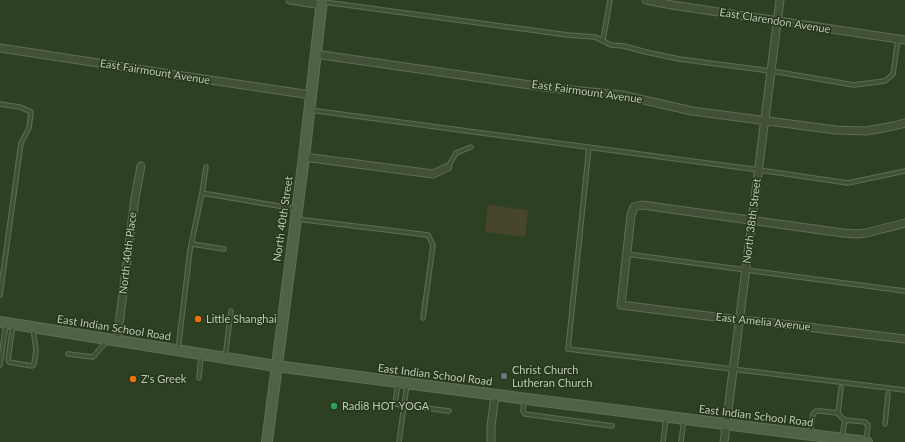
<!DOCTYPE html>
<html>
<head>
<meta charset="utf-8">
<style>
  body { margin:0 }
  canvas { display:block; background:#2e4022 }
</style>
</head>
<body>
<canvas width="905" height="442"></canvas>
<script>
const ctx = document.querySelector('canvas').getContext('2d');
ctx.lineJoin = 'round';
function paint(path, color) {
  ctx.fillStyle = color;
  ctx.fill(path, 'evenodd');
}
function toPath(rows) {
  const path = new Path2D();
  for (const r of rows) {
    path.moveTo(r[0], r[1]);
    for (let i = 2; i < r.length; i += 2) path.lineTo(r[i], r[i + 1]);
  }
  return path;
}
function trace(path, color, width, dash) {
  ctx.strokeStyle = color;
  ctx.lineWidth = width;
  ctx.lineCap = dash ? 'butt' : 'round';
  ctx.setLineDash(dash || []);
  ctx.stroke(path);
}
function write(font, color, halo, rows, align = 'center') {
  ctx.font = font + ' Lato,sans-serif';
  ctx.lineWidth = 3;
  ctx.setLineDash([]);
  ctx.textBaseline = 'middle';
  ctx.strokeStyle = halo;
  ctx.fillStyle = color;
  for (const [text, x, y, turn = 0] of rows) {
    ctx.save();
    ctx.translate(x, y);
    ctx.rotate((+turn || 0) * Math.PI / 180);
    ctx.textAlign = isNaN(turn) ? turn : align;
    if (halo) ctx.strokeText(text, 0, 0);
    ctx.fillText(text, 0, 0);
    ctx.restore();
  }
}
paint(toPath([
  [488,205,528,210,525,237,485,232]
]), '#47462b');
const lane = toPath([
  [324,2,568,35,595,37,611,45,624,46,646,52,679,59,778,72,854,85,885,81,893,74,898,39],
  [603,40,610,0],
  [0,104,20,107,31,112,29,128,21,143,0,295],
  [310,110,759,170,848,183,905,171],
  [589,147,568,349,905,390],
  [206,167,202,193,296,209],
  [448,167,456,153,471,147],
  [297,219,428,235,433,245,423,318],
  [192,244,224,249],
  [627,254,746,270,905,291],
  [13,324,8,360,9,362,32,366,34,364,36,350,33,328],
  [178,350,190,250,202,193],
  [68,354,93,357,107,341],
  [225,358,231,311],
  [0,365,6,324],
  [199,378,201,355],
  [398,383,395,404,449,411],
  [841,388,838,413,841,417,845,420,842,438],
  [524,399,523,411,525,414,612,426],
  [845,420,865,422,868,425,866,441],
  [885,424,888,394],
  [810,434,813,414,816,411,821,411,838,413],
  [399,442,407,384],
  [663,442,666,418],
  [681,442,684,419]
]);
const street = toPath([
  [290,0,322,5],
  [646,0,672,5,905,40],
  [0,48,183,76,311,95],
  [315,54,551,88,622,95,692,111,836,130,866,131,894,126,905,123],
  [304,157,433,174,448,167],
  [905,223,866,233,856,234,843,233,642,205,634,207,631,215,621,305,739,320,774,323,905,339],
  [117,341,135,198,141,166],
  [491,442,491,426,495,395],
  [724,442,780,0]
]);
const secondary = toPath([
  [0,322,276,366,535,400,867,442],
  [267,442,304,157,322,0]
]);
trace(lane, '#5e6e54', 5.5);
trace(street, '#5e6e54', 9);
trace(secondary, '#5e6e54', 12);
trace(lane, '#415036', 3.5);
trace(street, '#415036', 7);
trace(secondary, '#4f6344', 10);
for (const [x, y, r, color] of [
  [198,319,4,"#e8710a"],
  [504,376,4,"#6b7280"],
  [133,379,4,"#e8710a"],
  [334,406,4,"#2e9e5b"]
]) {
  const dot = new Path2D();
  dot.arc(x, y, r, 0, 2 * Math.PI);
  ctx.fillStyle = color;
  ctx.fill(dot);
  trace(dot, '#26351b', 1.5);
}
write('11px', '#bbcbb3', '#26351b', [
  ["East Clarendon Avenue",775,21,9],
  ["East Fairmount Avenue",155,72,9],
  ["East Fairmount Avenue",587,92,8],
  ["North 40th Street",283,219,-82],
  ["North 38th Street",752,221,-83],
  ["North 40th Place",128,253,-83],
  ["East Amelia Avenue",763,322,6],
  ["East Indian School Road",114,328,9],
  ["East Indian School Road",435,375,7],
  ["East Indian School Road",756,416,7]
]);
write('11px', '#bbcbb3', '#26351b', [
  ["Little Shanghai",206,319],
  ["Christ Church",512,370],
  ["Lutheran Church",512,383],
  ["Z's Greek",141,379],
  ["Radi8 HOT YOGA",342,406]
], 'left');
</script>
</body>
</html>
